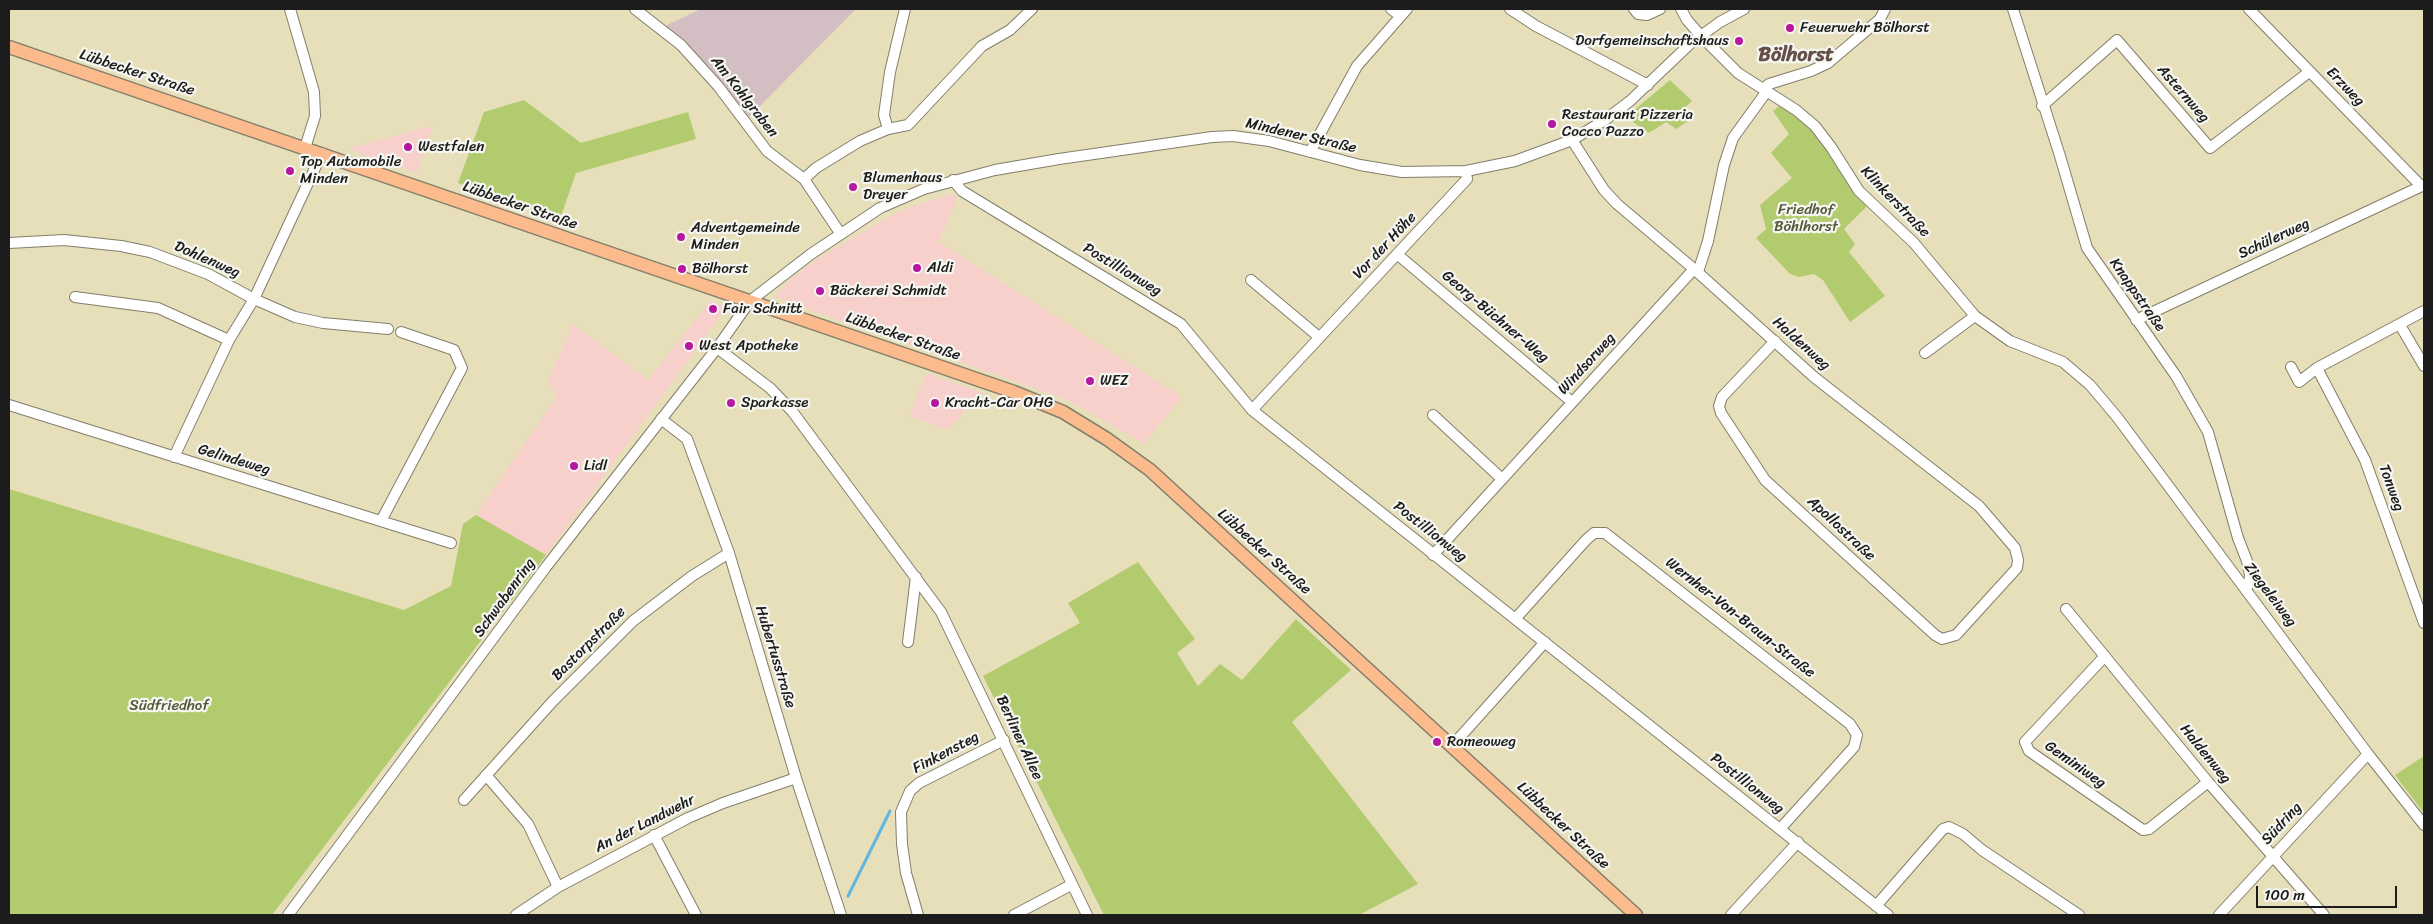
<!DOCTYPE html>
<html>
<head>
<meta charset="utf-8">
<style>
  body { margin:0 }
  #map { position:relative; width:2433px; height:924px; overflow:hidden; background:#e7dfba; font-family:Sriracha,sans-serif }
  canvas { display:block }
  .frame { position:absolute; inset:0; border:10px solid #1c1c1c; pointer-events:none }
  .scale { position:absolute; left:2256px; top:886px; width:141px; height:22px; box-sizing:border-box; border:2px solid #1c1c1c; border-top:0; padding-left:6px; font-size:15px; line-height:18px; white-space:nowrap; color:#1c1c1c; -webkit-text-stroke:4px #f6f6f2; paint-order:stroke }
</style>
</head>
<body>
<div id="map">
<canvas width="2433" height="924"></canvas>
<div class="frame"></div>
<div class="scale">100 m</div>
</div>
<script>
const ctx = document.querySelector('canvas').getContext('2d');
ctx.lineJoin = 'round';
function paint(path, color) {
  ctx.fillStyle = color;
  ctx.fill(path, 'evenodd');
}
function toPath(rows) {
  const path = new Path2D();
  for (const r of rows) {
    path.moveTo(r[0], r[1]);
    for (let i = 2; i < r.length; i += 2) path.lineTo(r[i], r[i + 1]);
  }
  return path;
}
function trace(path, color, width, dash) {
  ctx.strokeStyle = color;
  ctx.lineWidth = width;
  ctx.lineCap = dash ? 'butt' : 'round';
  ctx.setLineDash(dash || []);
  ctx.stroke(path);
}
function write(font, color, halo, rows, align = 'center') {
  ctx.font = font + ' Sriracha,sans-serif';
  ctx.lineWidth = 4.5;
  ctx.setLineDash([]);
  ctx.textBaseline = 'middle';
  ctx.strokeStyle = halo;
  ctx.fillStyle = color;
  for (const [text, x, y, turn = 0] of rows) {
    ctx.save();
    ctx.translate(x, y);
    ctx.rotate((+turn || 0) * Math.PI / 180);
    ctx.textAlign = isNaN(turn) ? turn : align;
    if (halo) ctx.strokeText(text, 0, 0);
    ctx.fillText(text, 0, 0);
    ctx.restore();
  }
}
paint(toPath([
  [433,126,417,173,351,150,353,147],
  [950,194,958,197,939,242,1182,397,1144,444,1068,400,774,297,791,279,814,261,896,213],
  [710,301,727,307,546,555,476,515,557,396,548,381,573,324,648,380],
  [927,373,983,393,948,430,909,416]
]), '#f7d0cc');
paint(toPath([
  [701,9,856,9,748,118,712,70,665,26]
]), '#d2bec3');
paint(toPath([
  [1670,80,1692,101,1682,110,1691,119,1676,129,1666,122,1649,133,1633,122,1632,112],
  [524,100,581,143,688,112,696,139,576,173,560,219,458,183,484,112],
  [1782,104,1815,134,1829,150,1846,179,1867,206,1844,229,1855,244,1849,252,1885,296,1850,322,1823,280,1814,274,1799,277,1790,274,1756,238,1766,229,1760,205,1792,178,1771,153,1789,134,1773,111],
  [9,489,404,610,451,586,463,524,476,515,546,555,272,915,9,915],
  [1138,562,1195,639,1177,653,1198,686,1220,664,1242,680,1296,619,1351,670,1292,722,1418,884,1359,915,1104,915,983,676,1080,623,1068,603],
  [2424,756,2424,813,2395,775]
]), '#b3cb6f');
trace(toPath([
  [848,896,890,811]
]), '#61b6dd', 3);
const minor = toPath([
  [290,9,314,92,315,116,305,148],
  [635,9,681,45,718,86,767,151,804,179,840,233],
  [1391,9,1399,15],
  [1510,9,1536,26,1648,85],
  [1634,9,1638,14,1647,15,1660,9],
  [1681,9,1687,20,1701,36,1738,73,1796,110,1815,126,1831,147,1859,191,1914,243,1975,316,2010,341,2063,362,2090,385,2117,417,2368,754,2424,825],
  [2013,9,2060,156,2087,248,2176,376,2208,432,2238,538,2247,561,2250,575,2249,584,2246,589],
  [2249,9,2421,186],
  [1763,89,1769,84,1811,71,1828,63,1880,19,1885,9],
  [2042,106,2117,40,2210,148,2309,72],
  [888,129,884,115,890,72,905,9],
  [1572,140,1604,190,1617,204,1694,269,1814,377,1979,506,2015,548,2018,560,2017,568,1956,635,1942,639,1935,635,1765,480,1721,413,1719,406,1722,397,1775,341],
  [1310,152,1357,66,1407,9],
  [804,179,816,168,860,141,888,129,908,125,982,46,1010,30,1032,9],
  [953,180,962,191,1181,324,1252,410,1888,915],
  [9,243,64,240,121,246,150,252,208,274,254,299,295,317,323,323,388,329],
  [1398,255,1572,402],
  [1698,272,1708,241,1724,165,1733,138,1767,91],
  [1251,280,1319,337],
  [75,297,158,308,229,340],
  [2136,320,2424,185],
  [2400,325,2424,366],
  [717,348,770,388,792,411,941,612,1087,915],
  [1925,353,1975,316],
  [2291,367,2299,382,2317,368,2424,311],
  [2317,368,2365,460,2424,623],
  [9,405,451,543],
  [1252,410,1467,179,1466,171],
  [1433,415,1502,479],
  [661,419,687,439,729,553,796,778,841,915],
  [174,457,229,340,254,299,322,153],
  [381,521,462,368,454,350,401,332],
  [1433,555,1694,269],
  [2066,609,2208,782,2324,915],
  [1516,618,1586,540,1594,533,1605,533,1850,724,1857,735,1854,747,1780,829],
  [908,642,916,577],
  [2105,656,2025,742,2029,751,2143,830,2149,829,2208,782],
  [1452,746,1545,642],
  [486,775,528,824,558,887],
  [464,800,553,701,633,621,692,576,729,553],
  [654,835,696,915],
  [1876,906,1943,829,1949,827,1963,834,1982,850,2079,915],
  [288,915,546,567,717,348,750,301,811,254,880,208,924,189,995,170,1059,159,1212,137,1233,136,1269,141,1360,165,1402,172,1466,171,1515,161,1572,140,1605,120,1630,101,1691,43,1720,22,1744,9],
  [516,915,558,887,688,818,723,803,796,778],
  [918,915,906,873,902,844,901,812,910,791,919,783,1004,740],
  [1014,915,1071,885],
  [1731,915,1798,842],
  [2219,915,2368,754]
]);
const major = toPath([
  [9,47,1014,392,1063,412,1107,439,1150,470,1636,915]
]);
trace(minor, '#827e6b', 12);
trace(major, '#827e6b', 15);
trace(minor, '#fff', 10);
trace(major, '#fbbb8c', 12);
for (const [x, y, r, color] of [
  [1790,28,5,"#b5179e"],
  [1739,41,5,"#b5179e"],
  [1552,124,5,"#b5179e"],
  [408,147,5,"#b5179e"],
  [290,171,5,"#b5179e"],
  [853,187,5,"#b5179e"],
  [681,237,5,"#b5179e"],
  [917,268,5,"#b5179e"],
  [682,269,5,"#b5179e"],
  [820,291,5,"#b5179e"],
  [713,309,5,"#b5179e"],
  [689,346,5,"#b5179e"],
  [1090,381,5,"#b5179e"],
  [731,403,5,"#b5179e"],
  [935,403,5,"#b5179e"],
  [574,466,5,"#b5179e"],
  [1437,742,5,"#b5179e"]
]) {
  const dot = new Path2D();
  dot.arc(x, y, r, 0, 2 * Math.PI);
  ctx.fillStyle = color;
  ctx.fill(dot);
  trace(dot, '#f6f6f2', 2);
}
write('15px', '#1c1c1c', '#f6f6f2', [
  ["Feuerwehr Bölhorst",1800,28],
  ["Dorfgemeinschaftshaus",1729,41,"right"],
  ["Restaurant Pizzeria",1562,115],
  ["Cocco Pazzo",1562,132],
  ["Westfalen",418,147],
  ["Top Automobile",300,162],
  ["Minden",300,179],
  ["Blumenhaus",863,178],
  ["Dreyer",863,195],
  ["Adventgemeinde",691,228],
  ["Minden",691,245],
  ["Aldi",927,268],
  ["Bölhorst",692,269],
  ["Bäckerei Schmidt",830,291],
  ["Fair Schnitt",723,309],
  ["West Apotheke",699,346],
  ["WEZ",1100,381],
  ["Sparkasse",741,403],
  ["Kracht-Car OHG",945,403],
  ["Lidl",584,466],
  ["Romeoweg",1447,742]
], 'left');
write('15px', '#1c1c1c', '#f6f6f2', [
  ["Lübbecker Straße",137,73,18],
  ["Erzweg",2345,87,46],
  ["Asternweg",2183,94,49],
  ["Am Kohlgraben",744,97,52],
  ["Mindener Straße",1301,136,13],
  ["Klinkerstraße",1895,202,46],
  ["Lübbecker Straße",520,206,19],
  ["Schülerweg",2274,239,-25],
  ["Vor der Höhe",1385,246,-47],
  ["Dohlenweg",207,260,24],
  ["Postillionweg",1122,270,31],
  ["Knappstraße",2137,295,55],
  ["Georg-Büchner-Weg",1495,317,40],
  ["Lübbecker Straße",903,337,19],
  ["Haldenweg",1801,344,42],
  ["Windsorweg",1587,364,-48],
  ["Gelindeweg",234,460,17],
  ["Tonweg",2391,488,70],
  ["Apollostraße",1841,529,43],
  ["Postillionweg",1430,532,38],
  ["Lübbecker Straße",1264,552,42],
  ["Ziegeleiweg",2270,595,53],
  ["Schwabenring",505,598,-54],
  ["Wernher-Von-Braun-Straße",1740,618,38],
  ["Bastorpstraße",589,644,-45],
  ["Hubertusstraße",775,657,73],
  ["Berliner Allee",1019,738,65],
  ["Finkensteg",946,753,-28],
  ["Haldenweg",2205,754,51],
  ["Geminiweg",2075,765,35],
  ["Postillionweg",1747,784,38],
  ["An der Landwehr",645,824,-27],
  ["Südring",2282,824,-47],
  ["Lübbecker Straße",1563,826,43]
]);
write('15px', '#515939', '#f6f6f2', [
  ["Friedhof",1806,210],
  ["Böhlhorst",1806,227],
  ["Südfriedhof",169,706]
]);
write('bold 20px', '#644f49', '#f6f6f2', [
  ["Bölhorst",1796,56]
]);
</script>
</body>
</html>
